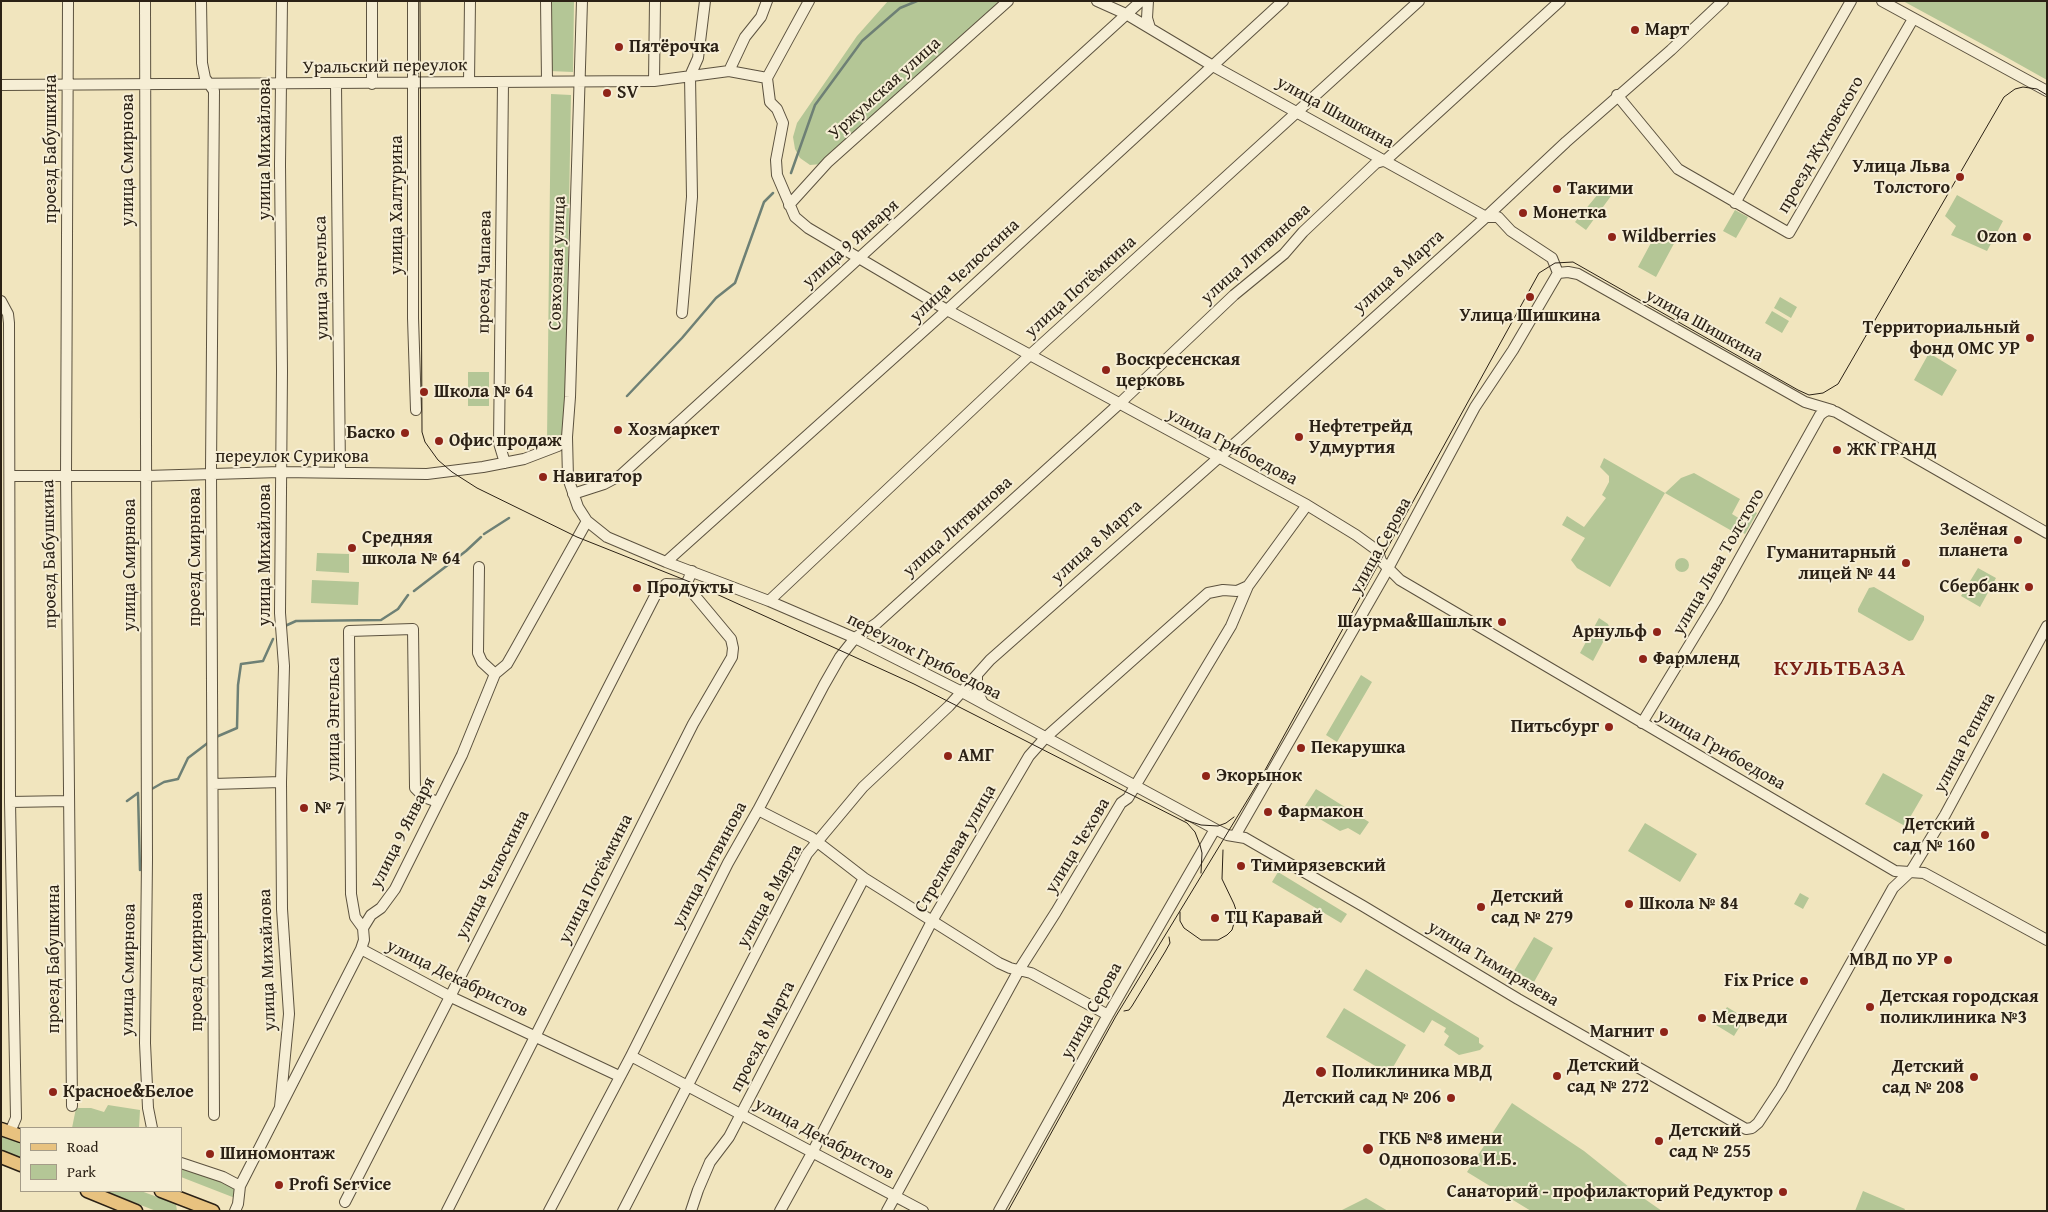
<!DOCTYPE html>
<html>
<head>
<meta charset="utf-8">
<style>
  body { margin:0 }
  #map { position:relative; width:2048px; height:1212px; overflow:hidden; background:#f1e5be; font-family:"Gentium Book Plus",serif }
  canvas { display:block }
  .frame { position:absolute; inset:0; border:2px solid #2b2115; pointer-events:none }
  .legend { position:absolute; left:20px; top:1127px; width:162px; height:65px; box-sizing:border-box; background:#f6eed5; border:1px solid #a59c88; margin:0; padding:6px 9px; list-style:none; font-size:15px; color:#2b2115 }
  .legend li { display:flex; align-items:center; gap:10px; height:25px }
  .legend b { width:25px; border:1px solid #a59c88 }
</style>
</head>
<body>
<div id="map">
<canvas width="2048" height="1212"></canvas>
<div class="frame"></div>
<ul class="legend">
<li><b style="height:6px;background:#e8c27f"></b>Road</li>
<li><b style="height:14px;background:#b4c696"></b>Park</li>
</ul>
</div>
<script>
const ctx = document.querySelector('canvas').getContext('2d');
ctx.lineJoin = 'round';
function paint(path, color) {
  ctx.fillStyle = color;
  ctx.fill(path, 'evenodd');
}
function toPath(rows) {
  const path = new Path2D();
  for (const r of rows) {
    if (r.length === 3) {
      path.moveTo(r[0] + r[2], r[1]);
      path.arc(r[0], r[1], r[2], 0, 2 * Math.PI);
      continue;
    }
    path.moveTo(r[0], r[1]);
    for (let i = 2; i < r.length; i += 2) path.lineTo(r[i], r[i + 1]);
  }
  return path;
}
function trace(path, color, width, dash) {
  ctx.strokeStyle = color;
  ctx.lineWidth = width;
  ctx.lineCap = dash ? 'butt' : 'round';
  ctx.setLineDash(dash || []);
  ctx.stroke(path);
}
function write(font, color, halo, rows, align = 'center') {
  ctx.font = font + ' "Gentium Book Plus",serif';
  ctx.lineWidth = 4;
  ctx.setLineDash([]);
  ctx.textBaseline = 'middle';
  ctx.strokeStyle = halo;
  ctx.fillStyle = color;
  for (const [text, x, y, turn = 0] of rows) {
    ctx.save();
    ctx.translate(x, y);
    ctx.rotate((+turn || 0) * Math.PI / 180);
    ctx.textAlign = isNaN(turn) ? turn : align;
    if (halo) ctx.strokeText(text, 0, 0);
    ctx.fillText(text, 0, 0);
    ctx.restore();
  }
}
paint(toPath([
  [550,1,574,1,573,72,549,71],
  [888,1,1002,1,822,164,810,165,800,158,795,149,793,137,797,123,857,36],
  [1903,1,2047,1,2047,80,2006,57],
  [551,94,571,95,565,433,547,440],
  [1603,188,1611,196,1586,230,1575,222],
  [1957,195,2003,221,1987,251,1951,235,1956,226,1945,216],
  [1735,210,1748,217,1736,238,1723,231],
  [1659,228,1677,238,1656,277,1638,267],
  [1780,297,1797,307,1791,318,1774,308],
  [1772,311,1789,321,1782,333,1765,323],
  [1929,353,1957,370,1942,396,1914,380],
  [468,372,489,372,489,406,468,406],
  [1604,458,1665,493,1681,478,1694,473,1740,499,1732,514,1745,522,1752,510,1757,513,1745,534,1737,529,1732,531,1665,493,1610,587,1577,568,1571,560,1585,538,1562,525,1567,516,1584,527,1606,498,1602,495,1609,482,1609,476,1600,467],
  [317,553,349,554,349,573,316,571],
  [1682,565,7],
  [1978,568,1996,578,1980,607,1961,596],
  [312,580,359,582,358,605,311,603],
  [1874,587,1924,616,1924,620,1913,640,1909,641,1858,612,1858,609,1869,588],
  [1599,618,1608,624,1610,629,1593,661,1580,653],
  [1361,675,1372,682,1337,742,1326,735],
  [1883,773,1923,795,1905,826,1865,804],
  [1316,789,1369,822,1360,835,1348,828,1340,831,1303,809],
  [1645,823,1697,854,1680,882,1628,851],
  [1278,872,1347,914,1341,923,1272,882],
  [1800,893,1809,898,1803,909,1794,904],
  [1534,937,1553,948,1534,982,1514,971],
  [1366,969,1479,1038,1479,1043,1484,1046,1480,1050,1459,1055,1444,1045,1449,1036,1444,1032,1446,1028,1432,1020,1424,1033,1353,990],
  [1727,1007,1745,1018,1734,1036,1716,1025],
  [1344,1008,1406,1045,1389,1074,1326,1037],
  [49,1011,61,1011,61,1031,49,1031],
  [1512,1103,1584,1151,1639,1195,1662,1211,1531,1211,1467,1172],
  [108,1105,140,1110,139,1128,72,1128,76,1108,91,1108,104,1112],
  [1,1135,21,1143,21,1158,1,1150],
  [181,1165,218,1178,236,1189,235,1198,181,1177],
  [105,1191,141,1191,176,1204,177,1211,156,1211],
  [1863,1191,1905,1209,1904,1211,1855,1211],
  [1366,1198,1388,1211,1340,1211]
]), '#b4c696');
trace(toPath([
  [791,173,815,105,862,41,900,8,917,1],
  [627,396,682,338,716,298,735,283,764,202,773,193],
  [484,534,509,518],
  [414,591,466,551,481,537],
  [285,626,296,621,381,620,398,609,408,595],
  [216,737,237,728,238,685,241,664,263,661,273,639],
  [150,790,164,782,178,779,188,758,209,742],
  [138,793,140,870],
  [127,801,138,793]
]), '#6e8075', 2.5);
const minor = toPath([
  [68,1,66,476,72,1106],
  [145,1,147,860,145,1043,148,1108,152,1128],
  [201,1,202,63,205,78,214,91,211,470,214,1115],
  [372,1,372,84],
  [413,1,413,318,416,410],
  [546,1,547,81],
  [582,1,570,397,567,437,568,478,578,507,587,521,607,537,666,562,769,601,855,638,962,692,1215,829,1227,835,1245,838,1363,906,1518,999,1746,1129,1752,1128,1758,1123,1781,1088,1893,888,1911,871,1945,815,2047,626],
  [809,1,767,78,770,102,777,109,783,123,776,160,777,175,795,217,808,228,947,310,1307,505,1356,535,1378,551,1381,561,1400,580,1895,871,1924,873,2047,940],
  [1097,1,1126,14,1213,66,1486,217,1498,217,1511,231,1552,258,1558,273],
  [1148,1,1147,18,1150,28],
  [1882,1,2047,91],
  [729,71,745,37,761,17,767,1],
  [654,81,655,1],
  [469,82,470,1],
  [503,82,499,443,505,463],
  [336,84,340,472],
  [1,85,654,81,729,71,767,78],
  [1617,95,1678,169,1789,233,1913,19],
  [1735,203,1851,1],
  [789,205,828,162,1008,1],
  [1558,273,1568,272,1578,274,1805,402,1832,410],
  [1,301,8,314,9,323,10,802,16,1118,10,1132],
  [682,313,692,197,690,76,698,58,705,1],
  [10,476,146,476,280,472,427,474,483,467,524,459,558,446,567,437],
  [573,494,604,484,621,475,1141,1],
  [666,562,947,310,1283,1],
  [479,567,478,653,482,662,495,674],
  [769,601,1030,355,1419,1],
  [977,675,977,691,983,703],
  [1642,723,1716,601,1820,415,1824,412,1828,410,1836,412,2047,533],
  [213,784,281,782],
  [10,802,69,801],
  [758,810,811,837,864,878,999,963,1010,968,1031,973,1108,1015],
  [1235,836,1384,576,1475,407,1513,350,1558,273],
  [363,928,355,917,351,894,349,631,413,629,415,788,424,797,438,802],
  [361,949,449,996,619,1076],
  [631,1056,923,1211],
  [280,1107,289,1014,282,909,281,782,284,666,280,613,282,371,280,164,282,1],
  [181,1163,223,1177,240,1186],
  [345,1202,656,594,666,584,686,585],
  [235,1211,238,1204,240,1186,361,949,364,940,363,928,371,915,381,908,395,889,462,755,495,674,507,664,515,650,587,521],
  [447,1211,693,724,732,657,733,648,731,639,686,585,692,571],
  [549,1211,631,1056,728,863,758,810,824,685,840,657,855,638,877,623,1119,404,1234,295,1284,254,1303,232,1376,163,1386,160,1560,1],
  [623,1211,807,854,863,787,949,706,990,660,1241,438,1486,217,1566,142,1671,50,1723,1],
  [691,1211,698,1190,710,1162,729,1137,864,878],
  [780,1211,812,1153,932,921,1029,756,1045,738,1208,593,1223,590,1237,591,1248,586],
  [887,1211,1019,970,1056,912,1121,803,1128,798,1231,626,1248,586,1307,505],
  [999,1211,1108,1015,1215,829]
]);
const major = toPath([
  [1,1129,21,1136],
  [1,1157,21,1165],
  [87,1191,136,1211],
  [161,1191,213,1211]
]);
trace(minor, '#5c523f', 12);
trace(major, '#2b2115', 15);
trace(minor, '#f6eed5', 10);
trace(major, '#e8c27f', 12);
trace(toPath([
  [420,1,422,432,425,442,438,460,452,472,477,488,577,537,690,582,914,684,1187,823,1195,832,1200,845,1202,853,1201,873],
  [1185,820,1201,825,1218,826,1226,823,1234,817],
  [1180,912,1180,921,1184,928,1201,940,1218,940,1227,935,1232,930,1237,913,1234,904,1222,879,1223,850],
  [1124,1011,1129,1010,1132,1006,1165,952,1170,943,1169,937],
  [1008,1211,1116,1016,1259,781,1539,273,1555,263,1573,262,1798,390,1809,395,1823,393,1838,384,2004,97,2015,89,2023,87,2037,89,2047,95]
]), '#2b2115', 1);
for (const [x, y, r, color] of [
  [1635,30,5,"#8f2418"],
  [619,47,5,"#8f2418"],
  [607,93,5,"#8f2418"],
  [1960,177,5,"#8f2418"],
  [1557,189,5,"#8f2418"],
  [1523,213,5,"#8f2418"],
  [1612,237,5,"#8f2418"],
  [2027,237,5,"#8f2418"],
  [1530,297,5,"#8f2418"],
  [2030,338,5,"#8f2418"],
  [1106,370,5,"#8f2418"],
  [424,392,5,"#8f2418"],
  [618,430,5,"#8f2418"],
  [405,433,5,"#8f2418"],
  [1299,437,5,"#8f2418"],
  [439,441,5,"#8f2418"],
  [1837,450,5,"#8f2418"],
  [543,477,5,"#8f2418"],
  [2018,540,5,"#8f2418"],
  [352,548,5,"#8f2418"],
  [1906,563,5,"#8f2418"],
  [2029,587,5,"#8f2418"],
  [637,588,5,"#8f2418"],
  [1502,622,5,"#8f2418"],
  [1657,632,5,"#8f2418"],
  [1643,659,5,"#8f2418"],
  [1609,727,5,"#8f2418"],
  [1301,748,5,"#8f2418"],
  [948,756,5,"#8f2418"],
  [1206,776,5,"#8f2418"],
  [304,808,5,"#8f2418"],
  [1268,812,5,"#8f2418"],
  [1985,835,5,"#8f2418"],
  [1241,866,5,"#8f2418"],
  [1629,904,5,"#8f2418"],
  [1481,907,5,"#8f2418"],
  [1215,918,5,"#8f2418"],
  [1948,960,5,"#8f2418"],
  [1804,981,5,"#8f2418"],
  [1870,1007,5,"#8f2418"],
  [1702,1018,5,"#8f2418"],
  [1664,1032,5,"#8f2418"],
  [1321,1072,6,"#8f2418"],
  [1557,1076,5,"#8f2418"],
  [1974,1077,5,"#8f2418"],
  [53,1092,5,"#8f2418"],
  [1451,1098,5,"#8f2418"],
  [1659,1141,5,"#8f2418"],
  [1368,1149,6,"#8f2418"],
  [210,1154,5,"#8f2418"],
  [279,1185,5,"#8f2418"],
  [1783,1192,5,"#8f2418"]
]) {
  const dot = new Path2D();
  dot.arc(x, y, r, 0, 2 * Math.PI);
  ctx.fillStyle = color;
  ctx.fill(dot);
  trace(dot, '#f6eed5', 2);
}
write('bold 18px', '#2b2115', '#f6eed5', [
  ["Март",1645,30],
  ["Пятёрочка",629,47],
  ["SV",617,93],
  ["Улица Льва",1950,167,"right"],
  ["Толстого",1950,188,"right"],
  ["Такими",1567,189],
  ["Монетка",1533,213],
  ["Wildberries",1622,237],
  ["Ozon",2017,237,"right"],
  ["Улица Шишкина",1530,316,"center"],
  ["Территориальный",2020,328,"right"],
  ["фонд ОМС УР",2020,349,"right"],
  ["Воскресенская",1116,360],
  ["церковь",1116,381],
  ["Школа № 64",434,392],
  ["Нефтетрейд",1309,427],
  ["Удмуртия",1309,448],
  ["Хозмаркет",628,430],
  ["Баско",395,433,"right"],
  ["Офис продаж",449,441],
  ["ЖК ГРАНД",1847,450],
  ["Навигатор",553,477],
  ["Зелёная",2008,530,"right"],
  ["планета",2008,551,"right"],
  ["Средняя",362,538],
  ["школа № 64",362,559],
  ["Гуманитарный",1896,553,"right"],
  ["лицей № 44",1896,574,"right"],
  ["Сбербанк",2019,587,"right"],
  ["Продукты",647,588],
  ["Шаурма&Шашлык",1492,622,"right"],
  ["Арнульф",1647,632,"right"],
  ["Фармленд",1653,659],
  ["Питьсбург",1599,727,"right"],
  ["Пекарушка",1311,748],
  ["АМГ",958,756],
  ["Экорынок",1216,776],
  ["№ 7",314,808],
  ["Фармакон",1278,812],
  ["Детский",1975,825,"right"],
  ["сад № 160",1975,846,"right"],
  ["Тимирязевский",1251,866],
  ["Детский",1491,897],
  ["сад № 279",1491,918],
  ["Школа № 84",1639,904],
  ["ТЦ Каравай",1225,918],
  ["МВД по УР",1938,960,"right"],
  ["Fix Price",1794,981,"right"],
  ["Детская городская",1880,997],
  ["поликлиника №3",1880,1018],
  ["Медведи",1712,1018],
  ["Магнит",1654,1032,"right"],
  ["Детский",1567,1066],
  ["сад № 272",1567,1087],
  ["Детский",1964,1067,"right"],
  ["сад № 208",1964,1088,"right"],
  ["Поликлиника МВД",1332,1072],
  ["Красное&Белое",63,1092],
  ["Детский сад № 206",1441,1098,"right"],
  ["Детский",1669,1131],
  ["сад № 255",1669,1152],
  ["ГКБ №8 имени",1379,1139],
  ["Однопозова И.Б.",1379,1160],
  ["Шиномонтаж",220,1154],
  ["Profi Service",289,1185],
  ["Санаторий - профилакторий Редуктор",1773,1192,"right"]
], 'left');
write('18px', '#2b2115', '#f6eed5', [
  ["Уральский переулок",385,67,-1],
  ["Уржумская улица",885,89,-42],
  ["улица Шишкина",1335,113,29],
  ["проезд Жуковского",1821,145,-60],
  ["проезд Бабушкина",51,149,-90],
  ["улица Михайлова",265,149,-90],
  ["улица Смирнова",128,160,-90],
  ["улица Халтурина",397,205,-90],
  ["улица 9 Января",851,244,-42],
  ["улица Литвинова",1256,254,-42],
  ["Совхозная улица",558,263,-88],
  ["улица Челюскина",965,271,-43],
  ["проезд Чапаева",485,272,-89],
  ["улица 8 Марта",1399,272,-42],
  ["улица Энгельса",322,278,-91],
  ["улица Потёмкина",1081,287,-42],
  ["улица Шишкина",1704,326,29],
  ["улица Грибоедова",1232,447,28],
  ["переулок Сурикова",292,457],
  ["улица Литвинова",958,527,-42],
  ["улица 8 Марта",1097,542,-42],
  ["улица Серова",1381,546,-61],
  ["проезд Бабушкина",50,554,-91],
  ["улица Михайлова",265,555,-90],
  ["проезд Смирнова",195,557,-90],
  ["улица Льва Толстого",1719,562,-60],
  ["улица Смирнова",130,565,-90],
  ["переулок Грибоедова",924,657,27],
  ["улица Энгельса",334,719,-90],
  ["улица Репина",1965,743,-62],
  ["улица Грибоедова",1721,750,30],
  ["улица 9 Января",403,833,-63],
  ["улица Чехова",1078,846,-59],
  ["Стрелковая улица",956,849,-60],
  ["улица Литвинова",710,865,-62],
  ["улица Челюскина",493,875,-63],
  ["улица Потёмкина",596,879,-63],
  ["улица 8 Марта",770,896,-61],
  ["проезд Бабушкина",54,959,-90],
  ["улица Михайлова",268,960,-92],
  ["проезд Смирнова",197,962,-90],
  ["улица Тимирязева",1493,964,31],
  ["улица Смирнова",129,970,-89],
  ["улица Декабристов",457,979,26],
  ["улица Серова",1092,1011,-61],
  ["проезд 8 Марта",763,1037,-63],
  ["улица Декабристов",824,1139,28]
]);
ctx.letterSpacing = '1px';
write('bold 22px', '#7a1f14', '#f6eed5', [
  ["КУЛЬТБАЗА",1840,669]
]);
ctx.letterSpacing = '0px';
</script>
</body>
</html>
